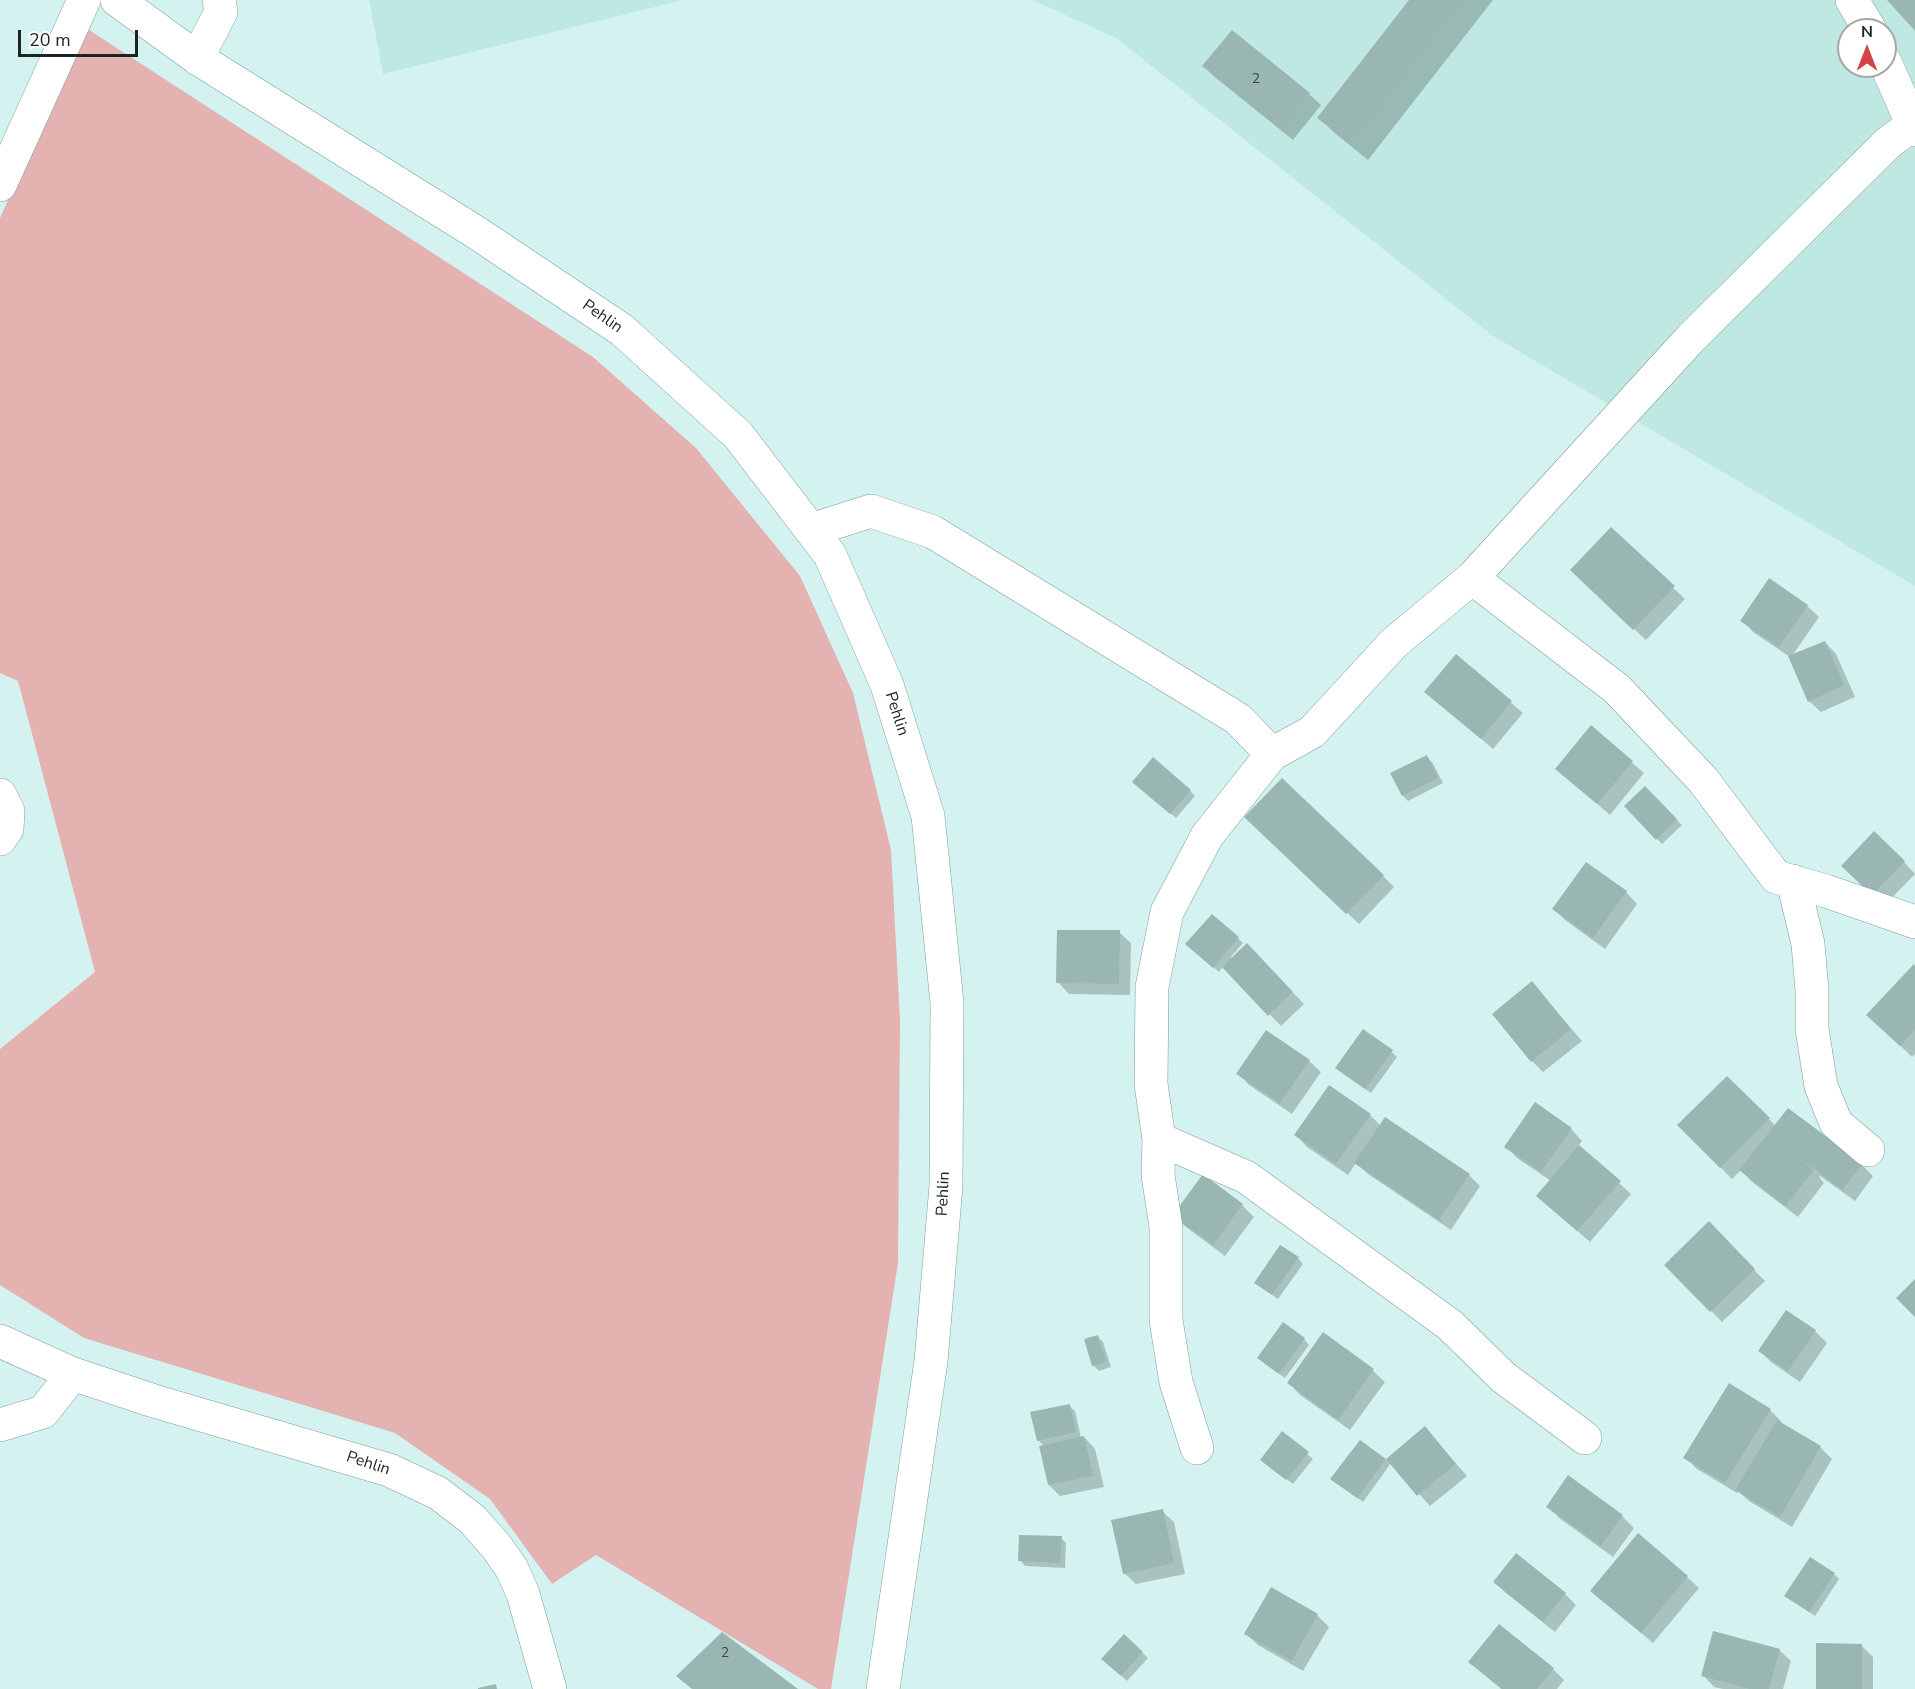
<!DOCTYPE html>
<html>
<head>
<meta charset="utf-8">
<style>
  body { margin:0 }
  #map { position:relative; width:1915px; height:1689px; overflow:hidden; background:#d4f3f0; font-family:"Nunito Sans",sans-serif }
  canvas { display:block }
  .north { position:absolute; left:1837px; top:18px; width:60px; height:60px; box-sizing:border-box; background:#fff; border:2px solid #a3a8a7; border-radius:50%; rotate:0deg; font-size:16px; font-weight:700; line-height:24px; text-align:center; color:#1a2524 }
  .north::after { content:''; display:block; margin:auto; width:21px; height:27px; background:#d3434a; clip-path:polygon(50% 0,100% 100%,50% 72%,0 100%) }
  .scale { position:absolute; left:18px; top:30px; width:120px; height:27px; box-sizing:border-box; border:3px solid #1a2524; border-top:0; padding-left:8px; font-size:18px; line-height:21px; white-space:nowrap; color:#1a2524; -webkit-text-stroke:4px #fff; paint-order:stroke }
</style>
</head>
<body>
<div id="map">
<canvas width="1915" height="1689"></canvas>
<div class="north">N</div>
<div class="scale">20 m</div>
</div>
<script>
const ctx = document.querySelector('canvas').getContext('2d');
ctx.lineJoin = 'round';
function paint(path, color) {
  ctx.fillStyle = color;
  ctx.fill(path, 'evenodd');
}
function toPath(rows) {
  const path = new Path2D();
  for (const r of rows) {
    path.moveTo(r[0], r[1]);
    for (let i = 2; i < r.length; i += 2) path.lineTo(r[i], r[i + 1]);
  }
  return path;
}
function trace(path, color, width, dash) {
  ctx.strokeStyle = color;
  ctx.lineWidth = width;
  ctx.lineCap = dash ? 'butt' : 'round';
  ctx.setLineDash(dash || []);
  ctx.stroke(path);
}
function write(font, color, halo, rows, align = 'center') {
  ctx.font = font + ' "Nunito Sans",sans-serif';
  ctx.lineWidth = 4.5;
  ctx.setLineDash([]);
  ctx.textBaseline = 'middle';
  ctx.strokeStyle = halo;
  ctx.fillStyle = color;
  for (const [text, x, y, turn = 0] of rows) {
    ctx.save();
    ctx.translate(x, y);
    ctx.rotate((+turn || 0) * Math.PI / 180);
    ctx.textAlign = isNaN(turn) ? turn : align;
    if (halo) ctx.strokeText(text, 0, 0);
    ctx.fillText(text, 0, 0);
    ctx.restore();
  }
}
paint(toPath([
  [369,0,683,0,383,74],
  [1032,0,1915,0,1915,586,1493,336,1116,38],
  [1849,30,1885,30,1885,66,1849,66]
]), '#c0e8e3');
paint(toPath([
  [86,28,593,357,696,448,800,576,853,693,891,850,900,1020,898,1263,831,1689,818,1689,596,1555,552,1584,490,1499,395,1433,84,1338,0,1285,0,1049,95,972,18,681,0,673,0,218]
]), '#e4b3b1');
paint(toPath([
  [1411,0,1493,0,1368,160,1337,135,1319,118],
  [1232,32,1309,94,1321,105,1293,140,1216,78,1204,66],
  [1611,529,1685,599,1646,640,1583,582],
  [1807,606,1819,617,1792,656,1825,642,1836,654,1855,697,1821,712,1809,701,1790,657,1753,632,1742,620],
  [1456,657,1523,713,1493,749,1426,692],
  [1592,728,1644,773,1610,815,1557,769],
  [1426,757,1432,762,1443,783,1408,801,1403,796],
  [1139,787,1190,791,1195,796,1176,818],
  [1645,788,1682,825,1662,844,1626,806],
  [1281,850,1383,876,1394,887,1359,924],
  [1904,862,1915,874,1884,906,1854,877],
  [1626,892,1637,904,1605,949,1565,920,1554,909],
  [1119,932,1131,943,1130,995,1069,994,1058,982],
  [1238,938,1243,943,1231,957,1233,959,1258,956,1304,1004,1281,1026,1223,966,1219,972,1193,949],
  [1915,968,1915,1054,1912,1057,1880,1026],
  [1532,983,1582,1041,1543,1072,1532,1061],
  [1392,1052,1397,1057,1371,1093,1342,1073],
  [1309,1061,1321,1072,1292,1114,1249,1085,1238,1073],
  [1727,1078,1776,1126,1862,1165,1873,1176,1855,1201,1820,1176,1819,1177,1824,1183,1798,1217,1752,1182,1741,1170,1732,1179,1679,1125],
  [1370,1115,1381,1126,1469,1175,1480,1186,1451,1230,1368,1174,1356,1163,1348,1175,1307,1147,1296,1135],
  [1571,1129,1582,1141,1578,1146,1631,1194,1590,1242,1538,1196,1551,1181,1517,1158,1506,1146],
  [1204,1177,1242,1205,1254,1217,1225,1256,1186,1227,1174,1215],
  [1709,1224,1765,1281,1722,1322,1666,1265],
  [1298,1258,1303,1264,1278,1299,1256,1283],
  [1787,1312,1815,1331,1827,1343,1800,1382,1771,1362,1760,1351],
  [1323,1334,1373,1371,1385,1382,1350,1430,1300,1395,1289,1383],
  [1098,1337,1103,1342,1111,1367,1099,1371,1093,1365],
  [1304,1339,1309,1345,1285,1378,1264,1363],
  [1069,1406,1075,1411,1081,1438,1084,1437,1095,1449,1104,1487,1060,1496,1049,1485,1044,1446,1038,1440],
  [1770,1410,1781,1421,1780,1424,1821,1448,1832,1459,1792,1527,1749,1501,1738,1491,1737,1493,1697,1469,1685,1457],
  [1425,1428,1467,1476,1430,1506,1391,1463,1363,1502,1338,1484,1360,1442,1386,1460],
  [1283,1433,1313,1459,1293,1484,1268,1465],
  [1568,1478,1622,1516,1634,1528,1613,1557,1559,1518,1548,1506],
  [1162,1511,1174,1522,1185,1574,1136,1584,1124,1573],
  [1061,1538,1066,1543,1065,1568,1025,1566,1020,1560],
  [1834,1574,1839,1579,1815,1616,1786,1596],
  [1687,1577,1699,1588,1653,1643,1592,1591],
  [1495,1581,1565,1594,1576,1605,1555,1632,1506,1593],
  [1272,1589,1317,1615,1329,1627,1303,1671,1258,1645,1246,1634],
  [1124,1636,1148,1658,1127,1681,1103,1658],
  [1861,1645,1873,1657,1873,1689,1817,1689],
  [1779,1650,1791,1661,1783,1689,1723,1689,1714,1687,1703,1675],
  [1470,1662,1553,1669,1564,1680,1557,1689,1501,1689]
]), '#0003');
paint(toPath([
  [1409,0,1462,0,1351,144,1317,118],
  [1887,0,1915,0,1915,31],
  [1232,30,1310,93,1281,129,1202,66],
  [1611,527,1675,586,1633,630,1570,570],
  [1769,578,1808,605,1779,647,1740,621],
  [1825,641,1844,685,1808,702,1788,656],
  [1456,654,1512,701,1481,739,1424,692],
  [1591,725,1633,761,1597,804,1555,769],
  [1427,755,1438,778,1402,796,1390,773],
  [1153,757,1191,790,1170,814,1132,782],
  [1282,778,1384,875,1346,914,1244,817],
  [1645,786,1677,819,1656,840,1624,806],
  [1874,831,1905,861,1872,895,1841,866],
  [1586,862,1627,891,1593,938,1552,909],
  [1212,914,1239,937,1213,968,1185,944],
  [1057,930,1120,930,1119,984,1056,983],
  [1247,943,1293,992,1268,1016,1222,967],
  [1914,964,1915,966,1915,1030,1900,1046,1866,1015],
  [1532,981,1571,1029,1531,1062,1492,1014],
  [1363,1029,1393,1050,1365,1089,1335,1068],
  [1266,1030,1310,1060,1280,1103,1236,1074],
  [1727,1076,1770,1118,1720,1168,1677,1125],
  [1329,1085,1371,1114,1336,1164,1294,1135],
  [1535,1102,1572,1128,1541,1172,1504,1147],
  [1788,1108,1863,1164,1842,1190,1796,1155,1814,1170,1785,1206,1739,1170],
  [1385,1117,1470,1174,1439,1220,1354,1163],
  [1579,1145,1621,1181,1577,1231,1536,1196],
  [1203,1174,1243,1204,1213,1245,1172,1216],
  [1709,1221,1755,1269,1710,1312,1664,1265],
  [1280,1245,1299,1257,1272,1295,1254,1283],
  [1915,1279,1915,1317,1896,1298],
  [1786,1310,1816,1330,1788,1371,1758,1351],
  [1283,1322,1305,1338,1279,1374,1257,1358],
  [1323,1332,1374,1369,1338,1420,1287,1383],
  [1098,1335,1106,1362,1092,1366,1084,1339],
  [1729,1383,1771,1409,1725,1483,1683,1458],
  [1070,1404,1076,1432,1037,1441,1030,1412],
  [1777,1420,1821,1446,1780,1517,1735,1490],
  [1425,1426,1456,1464,1417,1496,1386,1459],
  [1282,1431,1309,1452,1286,1480,1260,1460],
  [1084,1436,1093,1476,1048,1485,1039,1446],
  [1360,1440,1386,1459,1357,1498,1330,1479],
  [1568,1475,1623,1515,1601,1546,1546,1507],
  [1163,1509,1174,1563,1123,1574,1111,1520],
  [1638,1533,1688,1576,1641,1633,1590,1591],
  [1019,1535,1062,1536,1060,1563,1018,1561],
  [1516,1553,1566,1593,1543,1622,1493,1582],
  [1810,1557,1835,1573,1809,1612,1784,1596],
  [1271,1587,1318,1614,1292,1661,1244,1634],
  [1499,1624,1554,1668,1537,1689,1502,1689,1468,1662],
  [1713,1631,1780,1649,1769,1689,1750,1689,1701,1676],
  [722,1632,798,1689,692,1689,676,1676],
  [1124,1634,1143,1652,1121,1676,1101,1659],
  [1816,1643,1862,1644,1862,1689,1816,1689],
  [496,1684,497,1689,478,1689,478,1688]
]), '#99b6b3');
const minor = toPath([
  [1852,0,1870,30],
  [197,58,221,12,219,0],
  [1885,62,1915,130],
  [0,185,84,0],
  [811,530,871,511,933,532,1238,719,1272,754,1312,732,1394,643,1472,578,1691,338,1888,143,1912,125,1915,125],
  [1472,578,1617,689,1703,780,1776,877,1826,891,1915,922],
  [1272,754,1207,836,1167,912,1152,987,1151,1084,1159,1139,1246,1177,1450,1325,1503,1377,1585,1438],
  [0,795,8,811,7,829,0,839],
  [1793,881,1808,944,1812,991,1812,1029,1821,1086,1836,1123,1868,1150],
  [1159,1139,1158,1175,1166,1227,1166,1320,1176,1382,1197,1448],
  [0,1341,73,1374,154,1401,389,1470,438,1493,472,1519,496,1546,512,1569,523,1594,550,1689],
  [0,1425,43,1412,73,1374]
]);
const major = toPath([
  [117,0,197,58,477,233,622,330,738,435,830,555,887,685,928,816,947,1003,946,1186,931,1361,883,1689]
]);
trace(minor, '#7f9c99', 34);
trace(major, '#7f9c99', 34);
trace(minor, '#fff', 33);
trace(major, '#fff', 33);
write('14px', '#3a4948', null, [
  ["2",1256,80],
  ["2",725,1654]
]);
write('16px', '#1a2524', '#fff', [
  ["Pehlin",602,317,35],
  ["Pehlin",896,714,72],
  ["Pehlin",944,1194,-87],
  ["Pehlin",368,1464,18]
]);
</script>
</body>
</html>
